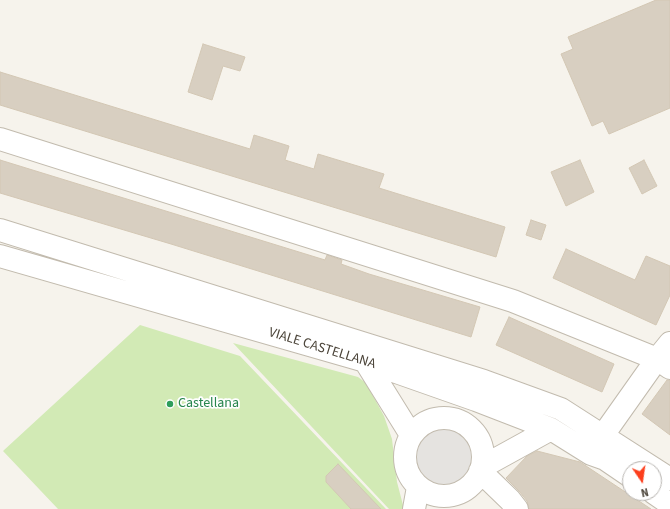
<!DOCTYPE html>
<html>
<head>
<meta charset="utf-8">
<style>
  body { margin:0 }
  #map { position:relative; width:670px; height:509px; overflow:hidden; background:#f6f3ec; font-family:"Source Sans 3",sans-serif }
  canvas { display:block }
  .north { position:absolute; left:622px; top:461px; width:40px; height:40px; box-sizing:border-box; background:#fff; border:1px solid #b7b4b0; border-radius:50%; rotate:167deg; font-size:11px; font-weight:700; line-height:16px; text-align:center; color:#4b4439 }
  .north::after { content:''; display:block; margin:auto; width:14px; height:18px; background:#fc3f1d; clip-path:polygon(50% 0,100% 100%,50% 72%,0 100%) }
</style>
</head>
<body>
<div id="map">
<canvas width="670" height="509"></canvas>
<div class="north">N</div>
</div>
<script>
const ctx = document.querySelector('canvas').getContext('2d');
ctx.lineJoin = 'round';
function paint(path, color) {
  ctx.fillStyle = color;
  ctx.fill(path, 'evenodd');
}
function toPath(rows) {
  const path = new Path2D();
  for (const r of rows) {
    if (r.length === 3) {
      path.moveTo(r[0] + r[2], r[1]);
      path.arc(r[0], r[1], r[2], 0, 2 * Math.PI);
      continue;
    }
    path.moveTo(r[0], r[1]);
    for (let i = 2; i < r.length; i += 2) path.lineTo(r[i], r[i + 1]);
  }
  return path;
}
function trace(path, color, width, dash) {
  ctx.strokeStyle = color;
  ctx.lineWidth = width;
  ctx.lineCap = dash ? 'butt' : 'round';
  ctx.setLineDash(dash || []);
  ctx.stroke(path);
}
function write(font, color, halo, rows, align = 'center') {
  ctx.font = font + ' "Source Sans 3",sans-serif';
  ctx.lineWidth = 3.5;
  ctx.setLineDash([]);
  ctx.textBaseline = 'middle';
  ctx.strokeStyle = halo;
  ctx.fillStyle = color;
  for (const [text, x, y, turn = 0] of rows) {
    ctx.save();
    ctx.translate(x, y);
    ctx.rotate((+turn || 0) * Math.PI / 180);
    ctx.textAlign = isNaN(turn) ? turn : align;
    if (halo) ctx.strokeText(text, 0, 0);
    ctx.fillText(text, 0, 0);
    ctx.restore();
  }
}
paint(toPath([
  [140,325,240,356,386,509,58,509,3,451],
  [233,343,358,377,366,383,384,416,392,439,397,482,404,509,389,509]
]), '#d2eab5');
paint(toPath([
  [437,418,445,422,456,424,466,429,473,437,478,447,480,457,473,478,465,487,455,492,444,494,433,492,423,487,415,479,410,468,408,457,410,446,416,436]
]), '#e5e3e0');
const building = toPath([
  [656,0,670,0,670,108,609,134,603,121,592,126,561,54,573,49,568,37,656,0],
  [203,44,245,57,240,71,223,66,212,100,188,92,203,44],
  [0,72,250,149,254,135,289,146,285,160,314,169,318,154,384,174,379,188,505,227,496,257,0,105,0,72],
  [0,160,325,260,327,255,342,260,341,264,369,274,480,307,471,337,171,244,0,193,0,160],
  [580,160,594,192,566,206,551,172,580,160],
  [644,160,657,186,642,194,629,168,644,160],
  [531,220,546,225,541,240,526,235,531,220],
  [566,249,635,280,646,256,670,266,670,295,656,325,553,278,566,249],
  [509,317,614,364,602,392,496,345,509,317],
  [667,380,670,380,670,435,642,414,667,380],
  [537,451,580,462,651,509,529,509,527,501,519,491,506,478,527,456,537,451],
  [338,464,381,509,351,509,326,482,326,476,338,464]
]);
paint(building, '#d8cfc1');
trace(building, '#d3c7b4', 1);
const minor = toPath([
  [0,139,513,301,657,359,670,368],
  [0,230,484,381,561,409,670,479],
  [0,256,365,361,476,400,551,429,591,454,605,459,630,476],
  [365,361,411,435],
  [444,457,39],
  [594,448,657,359,670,343],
  [482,467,551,429],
  [480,471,510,500,517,509],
  [654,493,670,504],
  [414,509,418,487]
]);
trace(minor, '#c2bbae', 24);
trace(minor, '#fff', 22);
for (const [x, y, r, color] of [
  [170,404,4,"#2e9e5b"]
]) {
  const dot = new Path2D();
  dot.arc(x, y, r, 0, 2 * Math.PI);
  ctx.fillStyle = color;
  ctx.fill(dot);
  trace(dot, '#fff', 1.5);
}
write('14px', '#4b4439', '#fff', [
  ["VIALE CASTELLANA",322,349,17]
]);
write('14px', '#27864d', '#fff', [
  ["Castellana",178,404]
], 'left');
</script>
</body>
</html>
